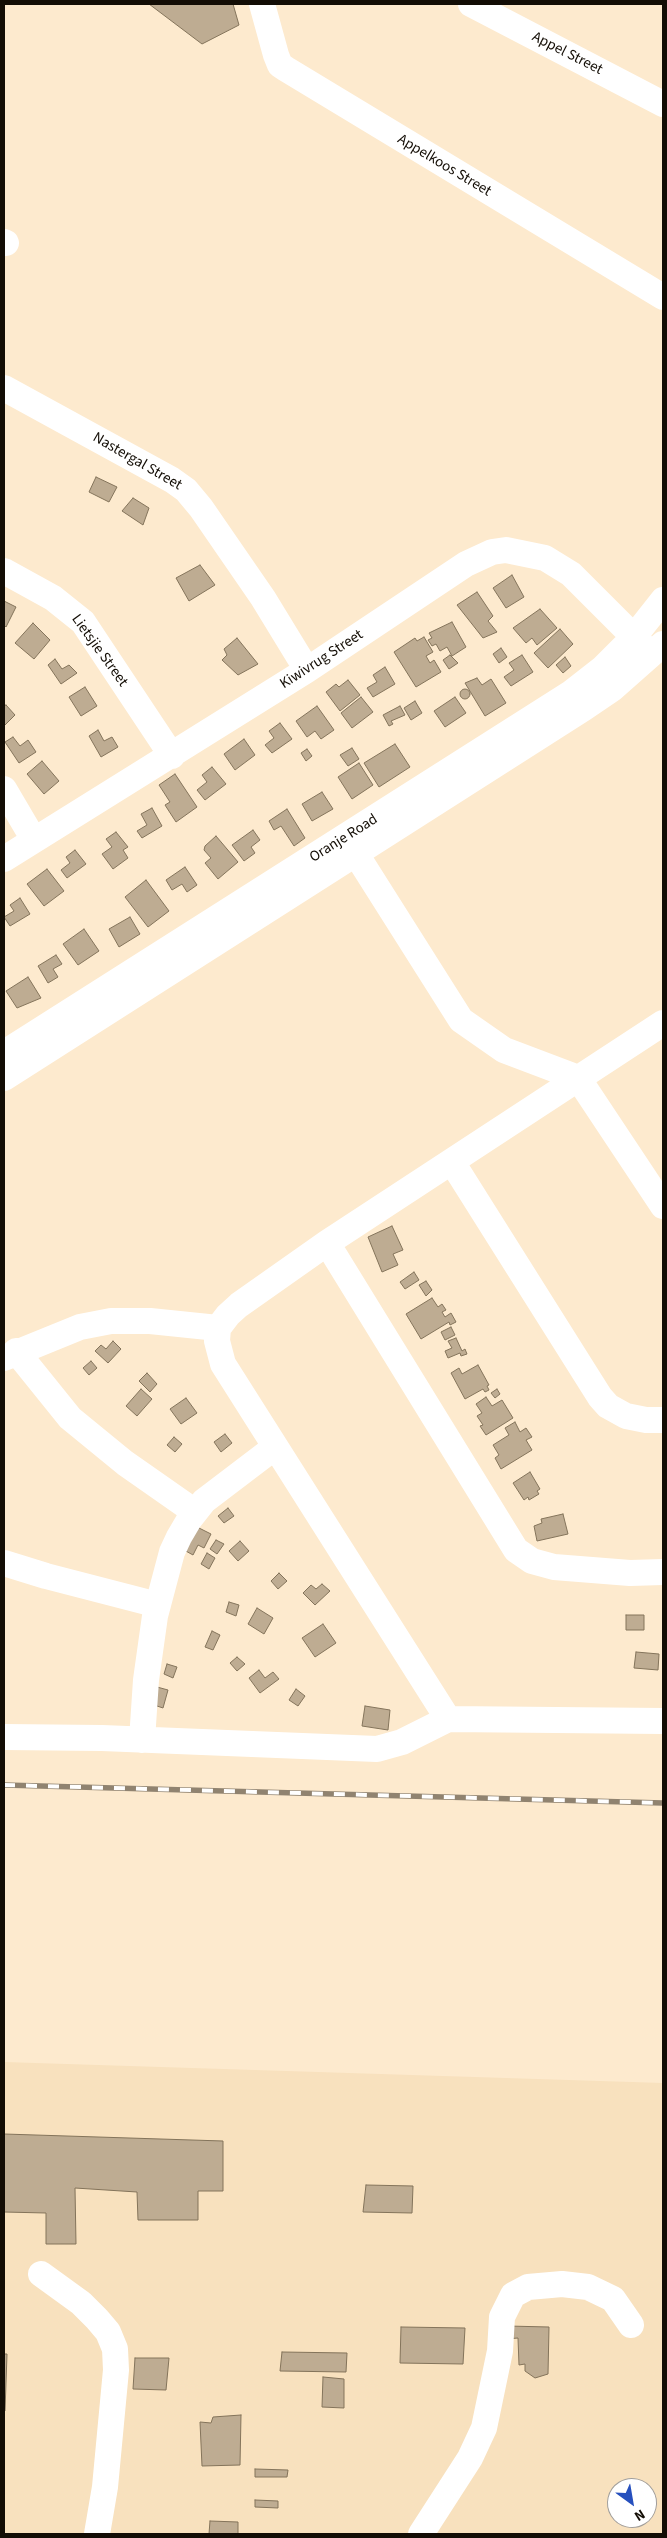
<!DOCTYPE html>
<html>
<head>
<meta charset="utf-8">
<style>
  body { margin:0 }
  #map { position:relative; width:667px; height:2538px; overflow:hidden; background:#fdeace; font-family:"Source Sans 3",sans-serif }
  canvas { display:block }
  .frame { position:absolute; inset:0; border:5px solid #130d05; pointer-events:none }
  .north { position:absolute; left:607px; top:2478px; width:50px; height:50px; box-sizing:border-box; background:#fff; border:1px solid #a19e9b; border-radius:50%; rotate:148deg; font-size:14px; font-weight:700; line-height:20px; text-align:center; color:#130d05 }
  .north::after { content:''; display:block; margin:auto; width:18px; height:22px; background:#2650be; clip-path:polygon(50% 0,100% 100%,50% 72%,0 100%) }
</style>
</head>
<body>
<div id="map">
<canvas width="667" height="2538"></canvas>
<div class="frame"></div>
<div class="north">N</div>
</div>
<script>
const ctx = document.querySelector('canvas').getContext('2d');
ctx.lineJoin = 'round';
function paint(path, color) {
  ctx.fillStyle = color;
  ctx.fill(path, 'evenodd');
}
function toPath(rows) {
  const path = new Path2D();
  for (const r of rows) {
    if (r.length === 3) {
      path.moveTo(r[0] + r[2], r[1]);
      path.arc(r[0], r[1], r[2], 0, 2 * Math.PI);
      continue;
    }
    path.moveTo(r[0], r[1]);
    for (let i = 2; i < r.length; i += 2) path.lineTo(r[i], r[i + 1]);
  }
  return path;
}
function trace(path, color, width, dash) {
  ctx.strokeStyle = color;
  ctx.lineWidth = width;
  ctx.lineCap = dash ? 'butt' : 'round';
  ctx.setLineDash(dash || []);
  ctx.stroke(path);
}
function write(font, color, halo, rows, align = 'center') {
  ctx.font = font + ' "Source Sans 3",sans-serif';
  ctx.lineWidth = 4.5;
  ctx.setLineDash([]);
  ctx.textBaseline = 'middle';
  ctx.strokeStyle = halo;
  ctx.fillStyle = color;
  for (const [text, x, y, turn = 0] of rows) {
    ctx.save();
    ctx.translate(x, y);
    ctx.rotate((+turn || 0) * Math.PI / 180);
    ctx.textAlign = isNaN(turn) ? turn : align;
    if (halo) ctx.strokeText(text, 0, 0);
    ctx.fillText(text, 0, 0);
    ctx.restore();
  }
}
paint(toPath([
  [4,2062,663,2083,663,2534,4,2534],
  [617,2488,647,2488,647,2518,617,2518]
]), '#f8e1be');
const building = toPath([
  [149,4,233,4,239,25,202,44,149,4],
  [96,477,117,487,109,502,89,492,96,477],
  [133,498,149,508,143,525,122,511,133,498],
  [200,565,215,585,189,601,176,578,200,565],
  [512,575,524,597,506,608,493,588,512,575],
  [477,592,493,616,488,621,497,632,483,638,457,605,477,592],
  [4,601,16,607,6,627,4,625,4,601],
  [540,609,557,628,537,645,532,638,526,643,513,628,540,609],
  [452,622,466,647,452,656,447,647,440,651,436,644,432,646,428,640,432,638,429,633,452,622],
  [33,623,50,640,34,659,15,643,33,623],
  [560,629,573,644,548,668,534,653,560,629],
  [424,637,433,652,426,656,430,663,434,660,441,672,416,687,394,652,415,638,417,641,424,637],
  [237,638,258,664,238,675,222,660,227,655,224,649,237,638],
  [501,648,507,657,499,663,493,654,501,648],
  [450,655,458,663,449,669,443,660,450,655],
  [522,655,533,672,511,686,504,677,514,670,509,663,522,655],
  [565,657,571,666,563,673,556,665,565,657],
  [55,659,62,669,69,665,77,673,61,684,48,665,55,659],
  [385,667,395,684,373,697,367,688,377,682,373,675,385,667],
  [477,678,482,685,491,679,506,703,485,716,465,683,477,678],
  [348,680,360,695,340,711,326,692,336,684,339,687,348,680],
  [85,687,97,706,81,716,69,697,85,687],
  [465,694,5],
  [361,697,373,712,352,728,341,713,361,697],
  [455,697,466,713,445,727,434,711,455,697],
  [415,701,422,713,411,720,404,708,415,701],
  [6,705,15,715,4,726,4,706,6,705],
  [317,706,334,730,321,739,315,731,307,737,296,721,317,706],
  [400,706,405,715,391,721,393,724,389,726,383,715,400,706],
  [280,723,292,739,272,753,265,745,274,738,269,731,280,723],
  [98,730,104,741,112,737,118,747,101,757,89,736,98,730],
  [13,737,20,746,28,740,36,752,19,763,5,742,13,737],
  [244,739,255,755,235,770,224,754,244,739],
  [395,744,410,767,379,787,364,763,395,744],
  [352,748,359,759,348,766,340,755,352,748],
  [307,749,312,756,306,761,301,753,307,749],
  [42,761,59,781,44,794,27,774,42,761],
  [359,763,373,785,352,799,338,777,359,763],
  [212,767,226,784,205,800,197,790,207,782,202,775,212,767],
  [175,774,197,807,176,822,165,805,170,802,159,785,175,774],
  [322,792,333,809,312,821,302,804,322,792],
  [152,808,162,826,142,838,137,831,147,825,141,814,152,808],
  [287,809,305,838,294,846,281,826,274,830,269,821,287,809],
  [253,830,260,840,251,847,255,853,244,861,232,845,253,830],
  [116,832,128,847,123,850,128,858,113,869,102,854,112,847,106,839,116,832],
  [216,836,238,862,218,879,205,863,211,858,204,850,205,846,216,836],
  [75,850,86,864,67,878,61,870,70,863,66,857,75,850],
  [185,867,197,885,187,892,182,884,172,890,166,880,185,867],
  [47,869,64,891,44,906,27,884,47,869],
  [146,880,169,911,148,927,125,897,146,880],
  [20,898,30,914,10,926,4,917,14,911,10,905,20,898],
  [130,917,140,934,119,947,109,929,130,917],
  [84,929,99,951,78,965,63,944,84,929],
  [56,955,62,964,53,969,58,977,48,983,38,966,56,955],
  [28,977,41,998,17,1008,6,991,28,977],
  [392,1226,403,1250,393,1254,398,1265,382,1272,368,1237,392,1226],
  [414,1272,419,1280,405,1289,400,1282,414,1272],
  [426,1281,432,1290,426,1296,419,1285,426,1281],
  [432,1298,438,1307,442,1304,446,1310,442,1312,445,1317,451,1313,456,1322,450,1325,449,1322,421,1339,406,1314,432,1298],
  [451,1327,455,1335,445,1340,441,1332,451,1327],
  [456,1338,462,1351,465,1349,467,1354,461,1356,460,1353,448,1358,445,1351,452,1348,448,1341,456,1338],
  [113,1341,121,1349,108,1363,95,1351,101,1345,106,1349,113,1341],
  [91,1361,97,1368,89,1375,83,1368,91,1361],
  [478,1365,489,1385,487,1386,489,1390,485,1392,483,1389,465,1399,451,1373,459,1368,462,1374,478,1365],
  [147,1373,157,1384,150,1392,139,1381,147,1373],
  [141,1389,152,1399,137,1416,126,1406,141,1389],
  [497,1389,500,1394,495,1398,491,1393,497,1389],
  [486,1397,492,1406,502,1400,513,1418,486,1435,480,1426,483,1425,477,1416,482,1413,476,1404,486,1397],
  [186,1398,197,1413,181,1424,170,1409,186,1398],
  [515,1422,520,1432,526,1428,532,1437,526,1440,532,1450,501,1469,495,1458,499,1455,493,1445,509,1435,505,1428,515,1422],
  [225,1434,232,1443,221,1452,214,1442,225,1434],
  [174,1437,182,1444,175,1452,167,1445,174,1437],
  [530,1472,540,1489,537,1491,539,1494,529,1500,528,1497,524,1500,513,1483,530,1472],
  [228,1508,234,1516,224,1523,218,1516,228,1508],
  [563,1514,568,1534,537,1541,534,1526,542,1523,541,1519,563,1514],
  [195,1526,211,1534,204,1548,198,1545,193,1555,184,1550,195,1526],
  [216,1540,224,1544,217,1554,210,1549,216,1540],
  [240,1541,249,1551,238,1561,229,1551,240,1541],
  [207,1553,215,1558,209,1569,201,1564,207,1553],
  [279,1573,287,1581,278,1589,271,1581,279,1573],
  [322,1584,330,1591,315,1605,303,1593,311,1585,316,1589,322,1584],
  [229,1602,239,1605,236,1616,226,1612,229,1602],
  [257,1608,273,1618,264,1634,248,1624,257,1608],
  [626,1615,644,1615,644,1630,626,1630,626,1615],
  [323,1624,336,1643,315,1657,302,1638,323,1624],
  [212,1631,220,1635,213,1650,205,1647,212,1631],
  [636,1652,659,1654,658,1670,634,1668,636,1652],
  [237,1657,245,1664,237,1671,230,1663,237,1657],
  [167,1664,177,1667,173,1678,164,1674,167,1664],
  [259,1670,265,1678,273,1672,279,1679,260,1693,249,1678,259,1670],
  [157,1687,168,1690,163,1708,151,1704,157,1687],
  [296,1689,305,1696,298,1706,289,1700,296,1689],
  [365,1706,390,1710,388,1730,362,1726,365,1706],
  [4,2134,223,2141,223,2191,198,2191,198,2220,138,2220,137,2192,75,2188,76,2244,46,2244,46,2213,4,2212,4,2134],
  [366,2185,413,2186,412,2213,363,2212,366,2185],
  [507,2326,549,2327,548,2374,535,2378,525,2371,525,2364,519,2365,518,2338,506,2339,507,2326],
  [401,2327,465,2328,463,2364,400,2363,401,2327],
  [282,2352,347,2353,346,2372,280,2371,282,2352],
  [4,2354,7,2354,5,2411,4,2411,4,2354],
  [135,2358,169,2358,166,2390,133,2389,135,2358],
  [323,2377,344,2379,344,2408,322,2407,323,2377],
  [241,2415,240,2465,202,2466,200,2422,211,2423,213,2417,241,2415],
  [255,2469,288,2470,287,2477,255,2477,255,2469],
  [255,2500,278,2501,278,2508,255,2507,255,2500],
  [210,2521,238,2522,238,2534,209,2534,210,2521]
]);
paint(building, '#beac92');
trace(building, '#84745b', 1);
trace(toPath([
  [262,4,276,55,280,65,286,69,663,297],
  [471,4,663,104],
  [4,242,6,243],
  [4,388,172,480,186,490,201,508,263,598,307,670],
  [4,571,53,598,83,622,172,756],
  [4,789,34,840],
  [356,854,461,1020,504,1050,578,1078,663,1206],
  [4,859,307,670,466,564,492,552,506,550,545,558,571,574,647,650],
  [663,1023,327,1243,239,1305,228,1315,218,1328,217,1341,223,1364,448,1719,663,1721],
  [4,1053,571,693,603,668,633,638,663,600],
  [4,1078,584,708,612,689,663,644],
  [452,1162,600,1397,608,1406,626,1416,646,1420,663,1420],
  [327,1243,516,1550,532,1561,554,1567,630,1573,663,1572],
  [16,1351,70,1418,125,1463,195,1512],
  [4,1358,80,1327,111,1321,150,1321,218,1328],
  [4,1563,46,1576,158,1605],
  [4,1737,102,1738,377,1749,402,1742,448,1719],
  [142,1740,146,1680,155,1616,172,1552,179,1537,189,1520,204,1501,275,1447],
  [41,2274,81,2303,97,2319,108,2332,115,2349,116,2370,105,2487,97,2534],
  [421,2534,470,2458,484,2428,500,2351,502,2317,513,2295,528,2287,562,2284,588,2287,613,2299,631,2325]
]), '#fff', 26);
const rail = toPath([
  [4,1785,663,1803]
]);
trace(rail, '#908370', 5.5);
trace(rail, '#fff', 4, [11]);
write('15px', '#130d05', '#fff', [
  ["Appel Street",567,54,27],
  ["Appelkoos Street",444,166,31],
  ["Nastergal Street",137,462,30],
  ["Lietsjie Street",99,651,54],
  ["Kiwivrug Street",322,660,-33],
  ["Oranje Road",344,839,-32]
]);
</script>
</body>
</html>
